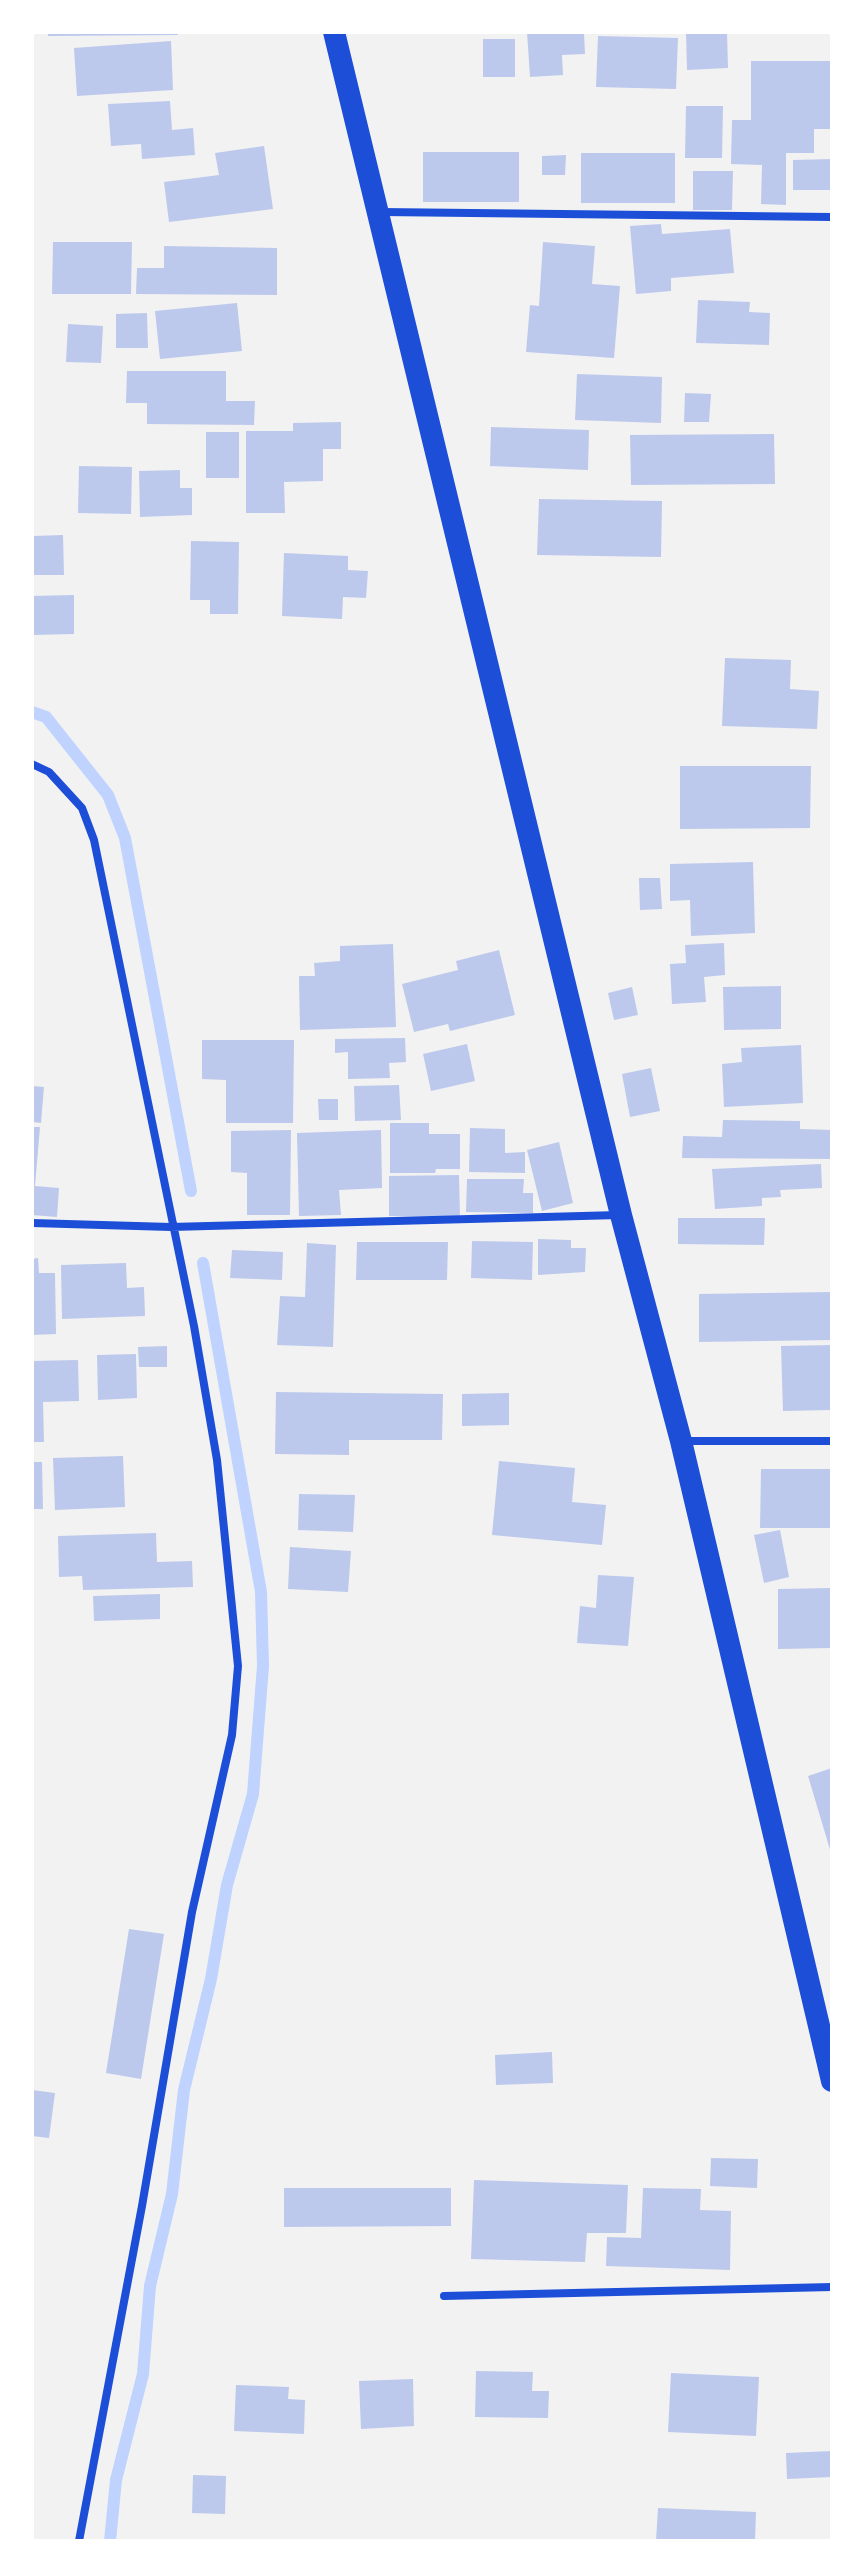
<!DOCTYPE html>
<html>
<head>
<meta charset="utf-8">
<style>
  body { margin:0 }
  #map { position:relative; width:864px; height:2573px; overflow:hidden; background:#f2f2f2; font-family:"Open Sans",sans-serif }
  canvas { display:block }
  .frame { position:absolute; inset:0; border:34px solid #fff; pointer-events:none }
</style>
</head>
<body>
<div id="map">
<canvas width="864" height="2573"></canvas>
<div class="frame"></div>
</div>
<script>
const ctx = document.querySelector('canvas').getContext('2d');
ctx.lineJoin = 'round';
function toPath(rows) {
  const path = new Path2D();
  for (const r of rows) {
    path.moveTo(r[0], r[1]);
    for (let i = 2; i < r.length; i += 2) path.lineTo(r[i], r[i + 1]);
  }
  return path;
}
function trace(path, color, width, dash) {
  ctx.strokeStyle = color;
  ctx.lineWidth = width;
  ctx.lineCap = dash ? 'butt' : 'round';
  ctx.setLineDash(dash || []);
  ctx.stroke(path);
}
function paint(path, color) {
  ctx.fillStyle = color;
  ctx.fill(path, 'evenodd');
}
trace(toPath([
  [32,712,46,717,108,795,125,838,191,1191],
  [110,2541,116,2480,143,2374,150,2286,172,2194,184,2090,211,1979,227,1885,253,1794,263,1666,261,1592,203,1263]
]), '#bfd3fe', 12);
paint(toPath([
  [48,32,178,32,178,35,48,36],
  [527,32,584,32,585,54,562,55,563,75,530,77],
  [686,32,727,32,728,68,687,70],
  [598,36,678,38,676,89,596,87],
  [483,39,515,39,515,77,483,77],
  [171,41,173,90,77,96,74,48],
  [751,61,832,61,832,129,814,129,814,153,786,153,786,205,761,204,762,165,731,164,732,120,751,120],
  [170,101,172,130,193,128,195,155,142,159,141,144,111,146,108,104],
  [686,106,723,106,722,158,685,158],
  [264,146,273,209,169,222,164,182,219,175,215,153],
  [423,152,519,152,519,202,423,202],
  [581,153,675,153,675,203,581,203],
  [566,155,565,175,542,175,542,156],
  [832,159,832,190,793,190,793,160],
  [693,171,733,171,732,210,693,210],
  [661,224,662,234,730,229,734,273,671,278,671,291,636,294,630,226],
  [53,242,132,242,131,294,52,294],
  [543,242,595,246,592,284,620,286,614,358,526,352,530,305,539,306],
  [164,246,277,248,277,295,136,294,137,268,164,268],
  [698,300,750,302,749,312,770,313,769,345,696,343],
  [237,303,242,351,160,359,155,311],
  [147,313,148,348,116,348,116,314],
  [68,324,103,326,101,363,66,362],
  [127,371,226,371,226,401,255,401,254,425,147,424,147,403,126,403],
  [577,374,662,377,661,423,575,420],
  [685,393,711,394,709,422,684,422],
  [341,422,341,449,323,449,323,481,284,482,285,513,246,513,246,431,293,431,293,423],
  [491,427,589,430,588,470,490,466],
  [206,432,239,432,239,478,206,478],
  [774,434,775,484,631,485,630,435],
  [79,466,132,467,131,514,78,513],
  [180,470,180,488,192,488,192,515,140,517,139,471],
  [539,499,662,501,661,557,537,555],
  [63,535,64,575,32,575,32,536],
  [191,541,239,542,238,614,210,614,210,600,190,600],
  [284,553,348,556,348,570,368,571,366,598,343,597,342,619,282,616],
  [74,595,74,634,32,635,32,596],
  [725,658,791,660,790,689,819,691,817,729,722,726],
  [680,766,811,766,810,828,680,829],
  [753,862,755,933,691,936,690,900,670,901,670,864],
  [639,878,660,878,662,909,640,910],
  [724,943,725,975,704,977,706,1002,672,1004,670,964,686,963,685,945],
  [393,944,396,1027,300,1030,299,976,315,976,314,963,340,961,340,946],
  [499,950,515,1015,450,1031,448,1024,414,1032,402,984,458,970,456,961],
  [781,986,781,1029,724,1030,723,987],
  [632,987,638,1015,614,1020,608,993],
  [405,1038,406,1062,389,1063,390,1078,348,1079,348,1052,335,1053,335,1039],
  [202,1040,294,1040,293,1123,226,1123,226,1080,202,1079],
  [467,1044,475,1081,431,1091,423,1054],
  [801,1045,803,1103,724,1107,722,1064,742,1062,741,1048],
  [651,1068,660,1111,630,1117,622,1074],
  [399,1085,401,1120,355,1121,354,1086],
  [32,1086,44,1087,41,1123,32,1122],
  [318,1099,338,1099,338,1120,319,1120],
  [723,1120,800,1121,800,1129,832,1130,832,1159,682,1158,683,1136,722,1137],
  [390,1123,429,1123,429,1134,460,1134,460,1169,436,1169,435,1173,390,1173],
  [32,1127,40,1127,35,1186,59,1188,57,1217,32,1215],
  [470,1128,505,1129,505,1153,525,1152,525,1173,469,1172],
  [291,1130,290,1215,247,1215,247,1173,231,1172,231,1131],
  [381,1130,382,1188,339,1190,341,1215,299,1216,297,1133],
  [559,1142,573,1203,542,1211,527,1150],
  [821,1164,822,1188,780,1190,781,1197,762,1198,762,1206,715,1209,712,1169],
  [459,1175,460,1217,389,1216,389,1176],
  [467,1179,524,1179,523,1193,533,1193,533,1213,466,1212],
  [678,1218,765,1218,764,1245,678,1244],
  [538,1239,571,1240,571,1248,586,1248,585,1272,538,1275],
  [472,1241,533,1242,532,1280,471,1278],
  [357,1242,448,1242,447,1280,356,1280],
  [307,1243,336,1245,333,1347,277,1345,280,1296,305,1297],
  [232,1250,283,1252,282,1280,230,1278],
  [38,1258,39,1273,55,1273,56,1334,32,1335,32,1259],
  [126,1263,127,1288,144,1287,145,1316,62,1319,61,1265],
  [832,1292,832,1340,699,1342,699,1294],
  [832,1345,832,1410,783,1411,781,1346],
  [167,1346,167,1367,139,1367,138,1347],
  [136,1354,137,1398,98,1400,97,1355],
  [78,1360,79,1401,43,1402,44,1442,32,1442,32,1361],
  [276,1392,443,1394,442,1440,349,1440,349,1455,275,1454],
  [509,1393,509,1425,462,1426,462,1394],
  [123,1456,125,1507,55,1510,53,1458],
  [499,1461,575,1468,572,1502,606,1505,602,1545,492,1535],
  [32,1462,42,1462,43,1509,32,1509],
  [761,1469,832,1469,832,1528,760,1528],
  [299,1494,355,1495,353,1532,298,1530],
  [780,1530,789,1577,764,1583,754,1535],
  [156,1533,157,1562,192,1561,193,1587,83,1590,82,1576,59,1577,58,1536],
  [290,1547,351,1551,348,1592,288,1589],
  [598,1575,634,1577,628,1646,577,1643,580,1606,596,1608],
  [832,1588,832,1648,778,1649,778,1589],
  [160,1594,160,1619,94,1621,93,1596],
  [832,1768,832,1853,831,1853,808,1776],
  [129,1929,164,1934,141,2079,106,2073],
  [552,2052,553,2083,496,2085,495,2055],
  [32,2090,55,2093,49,2138,32,2136],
  [711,2158,758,2159,757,2188,710,2186],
  [474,2180,628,2185,626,2233,587,2233,585,2262,471,2259],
  [284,2188,451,2188,451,2226,284,2227],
  [643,2188,701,2189,700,2210,731,2211,730,2270,606,2266,607,2237,641,2238],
  [476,2371,533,2372,532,2391,549,2391,548,2418,475,2417],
  [671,2373,759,2377,756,2436,668,2432],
  [413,2379,414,2426,361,2429,359,2381],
  [236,2385,289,2387,288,2399,305,2400,304,2434,234,2431],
  [832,2451,832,2477,787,2479,786,2453],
  [193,2475,226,2476,225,2514,192,2513],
  [658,2508,756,2512,755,2541,656,2541]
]), '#bdc9ec');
trace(toPath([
  [381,212,832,217],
  [32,764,49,772,82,808,94,840,194,1326,217,1460,238,1666,232,1735,192,1912,142,2206,79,2541],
  [32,1223,171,1227,619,1215],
  [685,1441,832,1441],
  [444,2296,832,2287]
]), '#1d4ed8', 8);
trace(toPath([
  [334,32,621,1215,681,1441,832,2081]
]), '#1d4ed8', 22);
</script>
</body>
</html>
